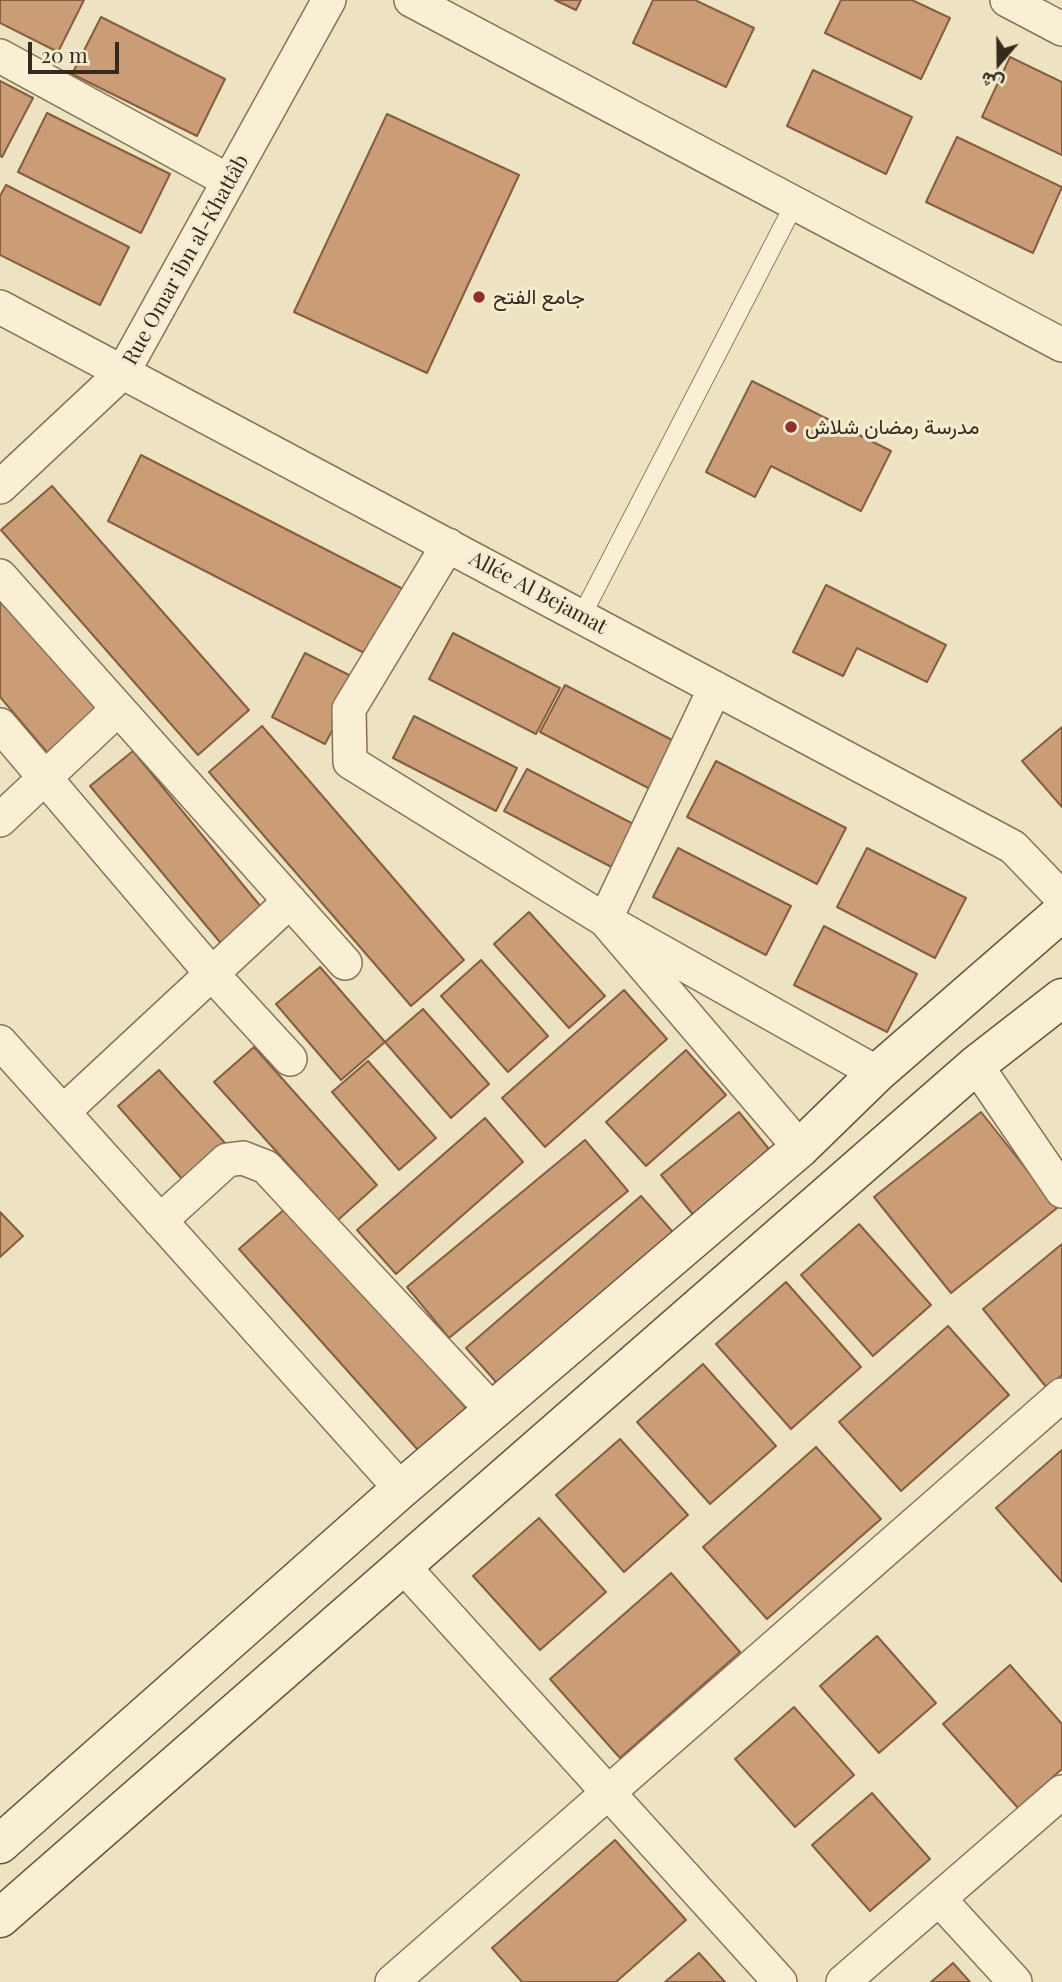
<!DOCTYPE html>
<html>
<head>
<meta charset="utf-8">
<style>
  body { margin:0 }
  #map { position:relative; width:1062px; height:1982px; overflow:hidden; background:#ede2c1; font-family:"Playfair Display",Vazirmatn,serif }
  canvas { display:block }
  .north { position:absolute; left:964px; top:28px; width:70px; height:70px; -webkit-text-stroke:5px #f4ecd0; paint-order:stroke; rotate:200deg; font-size:19px; font-weight:700; line-height:28px; text-align:center; color:#362a1d }
  .north::after { content:''; display:block; margin:auto; width:24px; height:32px; background:#362a1d; clip-path:polygon(50% 0,100% 100%,50% 72%,0 100%) }
  .scale { position:absolute; left:28px; top:42px; width:91px; height:32px; box-sizing:border-box; border:4px solid #362a1d; border-top:0; padding-left:9px; font-size:21px; line-height:24px; white-space:nowrap; color:#362a1d; -webkit-text-stroke:5px #f4ecd0; paint-order:stroke }
</style>
</head>
<body>
<div id="map">
<canvas width="1062" height="1982"></canvas>
<div class="north">ش</div>
<div class="scale">20 m</div>
</div>
<script>
const ctx = document.querySelector('canvas').getContext('2d');
ctx.lineJoin = 'round';
function paint(path, color) {
  ctx.fillStyle = color;
  ctx.fill(path, 'evenodd');
}
function toPath(rows) {
  const path = new Path2D();
  for (const r of rows) {
    path.moveTo(r[0], r[1]);
    for (let i = 2; i < r.length; i += 2) path.lineTo(r[i], r[i + 1]);
  }
  return path;
}
function trace(path, color, width, dash) {
  ctx.strokeStyle = color;
  ctx.lineWidth = width;
  ctx.lineCap = dash ? 'butt' : 'round';
  ctx.setLineDash(dash || []);
  ctx.stroke(path);
}
function write(font, color, halo, rows, align = 'center') {
  ctx.font = font + ' "Playfair Display",Vazirmatn,serif';
  ctx.lineWidth = 6;
  ctx.setLineDash([]);
  ctx.textBaseline = 'middle';
  ctx.strokeStyle = halo;
  ctx.fillStyle = color;
  for (const [text, x, y, turn = 0] of rows) {
    ctx.save();
    ctx.translate(x, y);
    ctx.rotate((+turn || 0) * Math.PI / 180);
    ctx.textAlign = isNaN(turn) ? turn : align;
    if (halo) ctx.strokeText(text, 0, 0);
    ctx.fillText(text, 0, 0);
    ctx.restore();
  }
}
const building = toPath([
  [0,0,84,0,58,52,0,23,0,0],
  [555,0,581,0,576,10,555,0],
  [653,0,695,0,754,28,726,87,633,43,653,0],
  [841,0,912,0,950,18,921,79,825,33,841,0],
  [101,17,225,79,197,136,72,74,101,17],
  [1010,57,1062,82,1062,155,982,117,1010,57],
  [813,70,912,117,886,174,787,126,813,70],
  [0,81,33,98,2,157,0,156,0,81],
  [47,113,170,174,141,233,18,172,47,113],
  [387,114,519,175,427,373,294,312,387,114],
  [957,137,1062,187,1033,253,926,202,957,137],
  [6,185,129,247,100,305,0,255,0,196,6,185],
  [752,381,891,451,861,511,771,466,755,497,706,472,752,381],
  [141,455,407,591,372,657,108,521,141,455],
  [52,486,249,710,198,755,1,530,52,486],
  [826,585,946,645,927,682,857,648,843,676,793,652,826,585],
  [0,596,102,716,52,758,0,697,0,596],
  [453,633,560,688,536,734,429,679,453,633],
  [305,653,359,680,325,744,272,717,305,653],
  [565,685,680,744,656,792,540,732,565,685],
  [414,716,517,768,496,811,393,758,414,716],
  [262,726,464,960,411,1006,209,772,262,726],
  [1062,727,1062,807,1022,761,1062,727],
  [133,751,266,913,224,947,90,786,133,751],
  [716,761,846,828,817,884,687,817,716,761],
  [527,769,643,829,621,872,504,811,527,769],
  [678,848,791,906,766,955,653,897,678,848],
  [867,848,966,898,935,958,837,907,867,848],
  [529,912,605,996,569,1028,494,944,529,912],
  [824,926,917,974,887,1032,794,985,824,926],
  [481,960,548,1036,508,1072,441,996,481,960],
  [320,967,385,1042,341,1080,276,1004,320,967],
  [624,990,667,1039,545,1147,502,1098,624,990],
  [423,1009,489,1084,451,1118,385,1042,423,1009],
  [254,1047,377,1185,338,1220,214,1082,254,1047],
  [686,1050,726,1095,646,1166,606,1122,686,1050],
  [368,1061,436,1138,399,1170,332,1092,368,1061],
  [159,1070,225,1143,183,1180,118,1106,159,1070],
  [739,1112,777,1159,699,1222,661,1175,739,1112],
  [981,1112,1057,1208,951,1293,874,1197,981,1112],
  [485,1118,523,1162,396,1274,357,1230,485,1118],
  [585,1140,628,1191,449,1338,407,1287,585,1140],
  [641,1196,678,1238,504,1391,466,1348,641,1196],
  [287,1207,474,1417,426,1459,239,1249,287,1207],
  [0,1212,23,1236,0,1257,0,1212],
  [859,1224,931,1305,873,1356,801,1275,859,1224],
  [1062,1244,1062,1375,1047,1388,983,1309,1062,1244],
  [786,1282,861,1367,791,1429,716,1344,786,1282],
  [948,1326,1009,1395,901,1491,839,1422,948,1326],
  [703,1364,776,1446,710,1504,637,1422,703,1364],
  [620,1439,688,1515,624,1572,556,1495,620,1439],
  [816,1447,881,1519,767,1619,703,1547,816,1447],
  [1062,1450,1062,1582,996,1508,1062,1450],
  [539,1518,606,1592,540,1650,473,1576,539,1518],
  [671,1573,740,1652,620,1758,550,1679,671,1573],
  [877,1636,936,1703,879,1753,820,1686,877,1636],
  [1010,1665,1062,1724,1062,1769,1018,1808,943,1724,1010,1665],
  [794,1707,854,1775,795,1827,735,1759,794,1707],
  [872,1793,930,1859,870,1911,812,1845,872,1793],
  [615,1840,686,1920,616,1982,522,1982,492,1948,615,1840],
  [699,1953,725,1982,665,1982,699,1953],
  [953,1963,970,1982,931,1982,953,1963]
]);
paint(building, '#ca9d77');
trace(building, '#845e3f', 2);
const service = toPath([
  [581,617,795,203]
]);
const minor = toPath([
  [411,0,1062,345],
  [1007,0,1062,29],
  [0,56,229,181],
  [0,307,1013,847,1062,898],
  [0,487,123,372,329,0],
  [448,545,349,709,350,762,605,920,877,1073],
  [0,576,345,963],
  [715,688,605,920,800,1148],
  [0,725,212,974,290,1059],
  [0,820,118,709],
  [0,1042,401,1489],
  [976,1065,1062,1191],
  [63,1112,290,901],
  [160,1221,227,1160,243,1158,266,1167,493,1411],
  [403,1566,780,1982],
  [939,1899,1015,1982],
  [392,1982,1062,1395],
  [843,1982,1062,1792]
]);
const secondary = toPath([
  [0,1844,401,1489,800,1148,877,1073,1062,912],
  [0,1918,976,1065,1062,998]
]);
trace(service, '#867359', 20);
trace(minor, '#867359', 36);
trace(secondary, '#68543c', 41);
trace(service, '#f8efd4', 18);
trace(minor, '#f8efd4', 33);
trace(secondary, '#f8efd4', 38);
for (const [x, y, r, color] of [
  [479,297,7,"#942e2a"],
  [791,427,7,"#942e2a"]
]) {
  const dot = new Path2D();
  dot.arc(x, y, r, 0, 2 * Math.PI);
  ctx.fillStyle = color;
  ctx.fill(dot);
  trace(dot, '#f4ecd0', 2.5);
}
write('21px', '#362a1d', '#f4ecd0', [
  ["Rue Omar ibn al-Khattâb",186,260,-61],
  ["Allée Al Bejamat",538,593,28]
]);
write('21px', '#362a1d', '#f4ecd0', [
  ["جامع الفتح",493,297],
  ["مدرسة رمضان شلاش",805,427]
], 'left');
</script>
</body>
</html>
